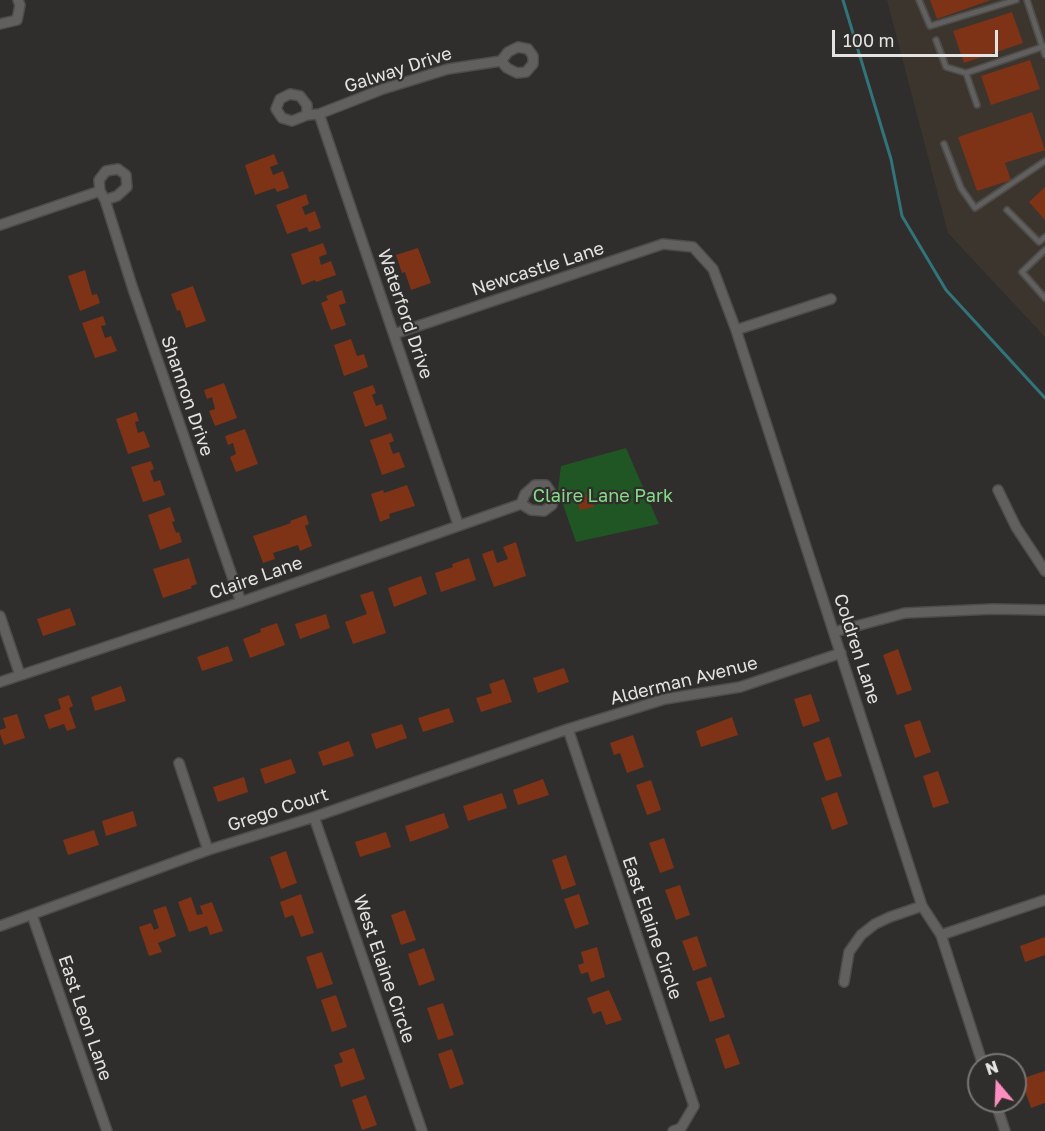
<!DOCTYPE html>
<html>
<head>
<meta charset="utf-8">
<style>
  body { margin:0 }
  #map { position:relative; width:1045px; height:1131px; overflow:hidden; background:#302e2c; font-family:"Golos Text",sans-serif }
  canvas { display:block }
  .north { position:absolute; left:967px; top:1053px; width:60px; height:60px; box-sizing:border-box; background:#302e2c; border:2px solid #787674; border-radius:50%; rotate:341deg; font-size:16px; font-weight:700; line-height:24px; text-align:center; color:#e4e3e1 }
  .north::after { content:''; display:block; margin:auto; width:21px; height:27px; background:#fd8ebf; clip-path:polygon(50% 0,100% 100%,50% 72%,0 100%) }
  .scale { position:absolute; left:832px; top:30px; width:166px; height:27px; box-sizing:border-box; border:3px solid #e4e3e1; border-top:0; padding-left:8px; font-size:18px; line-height:21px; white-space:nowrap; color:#e4e3e1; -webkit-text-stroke:4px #302e2c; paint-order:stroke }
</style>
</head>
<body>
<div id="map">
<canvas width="1045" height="1131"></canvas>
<div class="north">N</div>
<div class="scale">100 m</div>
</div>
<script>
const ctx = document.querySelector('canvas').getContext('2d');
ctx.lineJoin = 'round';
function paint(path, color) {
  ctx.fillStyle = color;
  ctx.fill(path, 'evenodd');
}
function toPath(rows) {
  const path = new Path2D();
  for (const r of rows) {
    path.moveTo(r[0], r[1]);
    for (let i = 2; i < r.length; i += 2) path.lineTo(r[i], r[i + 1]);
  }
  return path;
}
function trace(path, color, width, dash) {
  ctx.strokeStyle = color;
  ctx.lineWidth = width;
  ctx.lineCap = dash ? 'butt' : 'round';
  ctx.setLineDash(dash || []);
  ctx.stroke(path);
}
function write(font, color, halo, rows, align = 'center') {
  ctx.font = font + ' "Golos Text",sans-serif';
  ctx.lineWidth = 4.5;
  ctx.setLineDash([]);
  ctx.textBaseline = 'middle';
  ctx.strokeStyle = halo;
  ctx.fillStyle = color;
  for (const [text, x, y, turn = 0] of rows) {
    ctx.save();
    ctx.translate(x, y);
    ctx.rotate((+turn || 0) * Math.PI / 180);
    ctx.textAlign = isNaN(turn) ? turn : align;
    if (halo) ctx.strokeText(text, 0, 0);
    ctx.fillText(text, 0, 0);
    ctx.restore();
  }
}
paint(toPath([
  [887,0,1045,0,1045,337,948,233]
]), '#3b352e');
paint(toPath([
  [626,448,659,524,576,542,558,490,561,466]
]), '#205524');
trace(toPath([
  [843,0,891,159,902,216,946,290,1045,398]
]), '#317479', 3);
paint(toPath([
  [930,0,991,0,937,19],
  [1012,12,1023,43,964,63,953,31],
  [1030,60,1040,89,991,105,981,76],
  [1032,112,1045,150,1005,163,1011,180,977,191,958,137],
  [274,154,278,164,270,167,273,175,283,171,289,188,277,192,275,188,255,195,245,165],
  [1045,187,1045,220,1029,202],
  [306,194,309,204,302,207,305,215,315,211,321,228,309,232,307,227,287,234,276,205],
  [323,243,327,254,319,257,321,265,331,261,336,275,316,282,315,280,302,285,291,254],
  [418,248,431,283,411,290,405,272,402,273,396,255],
  [85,270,92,295,97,294,100,303,80,311,68,276],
  [193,286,206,321,186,328,180,310,177,311,171,294],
  [342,290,346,303,339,305,346,325,331,330,321,303,328,300,326,296],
  [103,316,106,325,101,326,105,338,111,336,117,351,95,358,82,323],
  [351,339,357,356,364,354,368,367,344,376,334,345],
  [224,383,237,418,215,426,209,411,215,409,212,397,207,399,204,390],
  [373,385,376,393,372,395,376,406,382,404,387,419,365,427,353,392],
  [136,412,139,421,135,422,138,433,144,431,150,447,128,454,116,419],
  [245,429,258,464,236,472,230,457,236,454,233,443,228,445,225,436],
  [391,433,394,441,389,443,393,454,399,452,405,467,382,475,370,440],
  [151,461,154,469,150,471,154,482,160,480,165,495,143,502,131,467],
  [407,485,415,506,389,514,390,518,380,522,371,494,383,490,384,493],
  [590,494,594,507,580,510,576,497],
  [170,507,175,521,172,522,176,533,179,532,182,542,160,550,148,515],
  [306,515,309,524,305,526,312,546,300,551,298,545,273,553,275,559,263,563,253,536,291,523,290,521],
  [516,542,526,576,494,587,482,554,493,550,497,563,508,559,503,547],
  [189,558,197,584,191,586,192,588,163,598,153,569],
  [469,558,476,580,441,592,435,573,453,567,452,564],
  [421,576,427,594,394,607,388,588],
  [373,591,386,633,353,644,345,622,367,614,360,595],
  [70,608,76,625,43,636,37,619],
  [326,614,330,628,300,639,295,624],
  [277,623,285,645,250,658,243,639,261,632,260,629],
  [228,646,233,661,202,671,197,657],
  [898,649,912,690,897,695,883,655],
  [564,668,569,682,538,693,533,678],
  [504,679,512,702,481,712,476,698,492,693,489,684],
  [121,686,126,701,95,711,91,697],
  [811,694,820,721,803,727,794,699],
  [69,695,73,706,69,708,76,728,67,731,64,724,49,729,44,715,61,709,58,699],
  [449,708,454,722,423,732,418,718],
  [17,714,25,738,4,745,0,734,0,730,6,728,3,718],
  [732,717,738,735,701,747,696,731],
  [920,720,931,752,915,758,904,725],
  [402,724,407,738,376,749,371,734],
  [633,735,644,767,627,773,620,753,614,755,610,743],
  [829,737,842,776,826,781,813,743],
  [349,741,354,756,323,766,318,752],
  [291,759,296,773,265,784,260,769],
  [938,771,949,803,933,808,923,776],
  [244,777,248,792,218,802,213,787],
  [543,779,549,795,518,805,513,790],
  [651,780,661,810,647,815,636,785],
  [837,792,848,824,832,830,821,798],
  [502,793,507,808,468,821,463,806],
  [133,811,137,826,106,836,102,821],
  [444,813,449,828,410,842,405,826],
  [94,830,99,845,68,855,63,840],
  [386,832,391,847,360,857,355,842],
  [664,838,674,868,660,873,649,843],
  [286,851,297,883,281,889,270,857],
  [566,855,576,885,562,890,552,860],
  [680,885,690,915,676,920,665,890],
  [301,894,314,933,301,937,293,915,285,918,280,902],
  [579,894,589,924,575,929,564,899],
  [191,897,197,915,203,914,200,906,212,902,223,931,210,935,207,926,189,932,178,902],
  [166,906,176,936,158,943,162,952,149,956,139,927,151,923,154,930,159,928,153,910],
  [405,910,416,940,401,945,391,915],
  [697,936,707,966,693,971,682,941],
  [1045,937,1045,955,1025,962,1020,946],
  [597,947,605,977,591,982,588,972,581,974,578,965,584,963,581,952],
  [424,948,435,980,419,986,408,954],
  [322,952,333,984,317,989,306,957],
  [711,977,725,1017,710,1022,696,982],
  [609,990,622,1020,606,1025,601,1011,593,1014,587,998],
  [336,995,347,1027,332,1032,321,1000],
  [443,1003,454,1035,438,1040,427,1008],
  [729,1034,740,1064,725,1069,715,1039],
  [354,1048,365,1079,341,1087,334,1065,343,1062,339,1053],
  [452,1049,464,1084,450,1089,438,1054],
  [1045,1071,1045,1103,1031,1108,1021,1079],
  [366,1095,377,1125,362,1130,352,1100]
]), '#7e3216');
const service = toPath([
  [919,0,930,26,1016,0],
  [1027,0,1045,55],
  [936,40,946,67,966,73],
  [977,105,966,73,1045,46],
  [944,144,961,188,975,208,1045,161],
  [1007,210,1039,242,1045,237],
  [1045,250,1022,272,1045,298]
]);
const minor = toPath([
  [0,24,17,20,20,5,18,0],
  [518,47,528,49,533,56,533,64,526,72,517,73,507,68,501,61,508,52,518,47],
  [319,114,458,524],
  [307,115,307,105,300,96,290,94,280,99,276,109,282,118,292,121,307,115,319,114,383,89,448,69,501,61],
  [118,169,126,175,127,187,117,196,105,200,100,191,99,180,106,171,118,169],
  [105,200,132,286,241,602],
  [0,225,100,191],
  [736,330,831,299],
  [394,334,663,244,693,247,713,269,736,330,922,906,941,935,983,1065],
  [535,485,546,485,552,494,552,505,544,511,531,510,521,504,525,494,535,485],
  [998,490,1016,527,1045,571],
  [0,616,20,675],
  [834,632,905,613,993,609,1045,610],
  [0,682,241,602,521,504],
  [568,729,694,1106,681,1128,673,1131],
  [179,763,208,850],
  [314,817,422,1131],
  [32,915,107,1131],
  [0,926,208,850,314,817,568,729,665,699,740,687,841,653],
  [941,935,1045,900],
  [844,982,849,952,861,935,875,924,890,917,922,906],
  [995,1101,1005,1131]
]);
trace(service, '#4d4c4a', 8);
trace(minor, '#4d4c4a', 12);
trace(service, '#62605e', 4.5);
trace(minor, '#62605e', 9);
write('18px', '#e4e3e1', '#302e2c', [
  ["Galway Drive",398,70,-18],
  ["Newcastle Lane",538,269,-18],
  ["Waterford Drive",405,314,71],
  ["Shannon Drive",187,396,71],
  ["Claire Lane",256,578,-19],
  ["Coldren Lane",857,649,72],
  ["Alderman Avenue",684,681,-14],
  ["Grego Court",278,810,-18],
  ["East Elaine Circle",652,928,71],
  ["West Elaine Circle",384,969,71],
  ["East Leon Lane",85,1018,71]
]);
write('18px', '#85db88', '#302e2c', [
  ["Claire Lane Park",603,496]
]);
</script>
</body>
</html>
